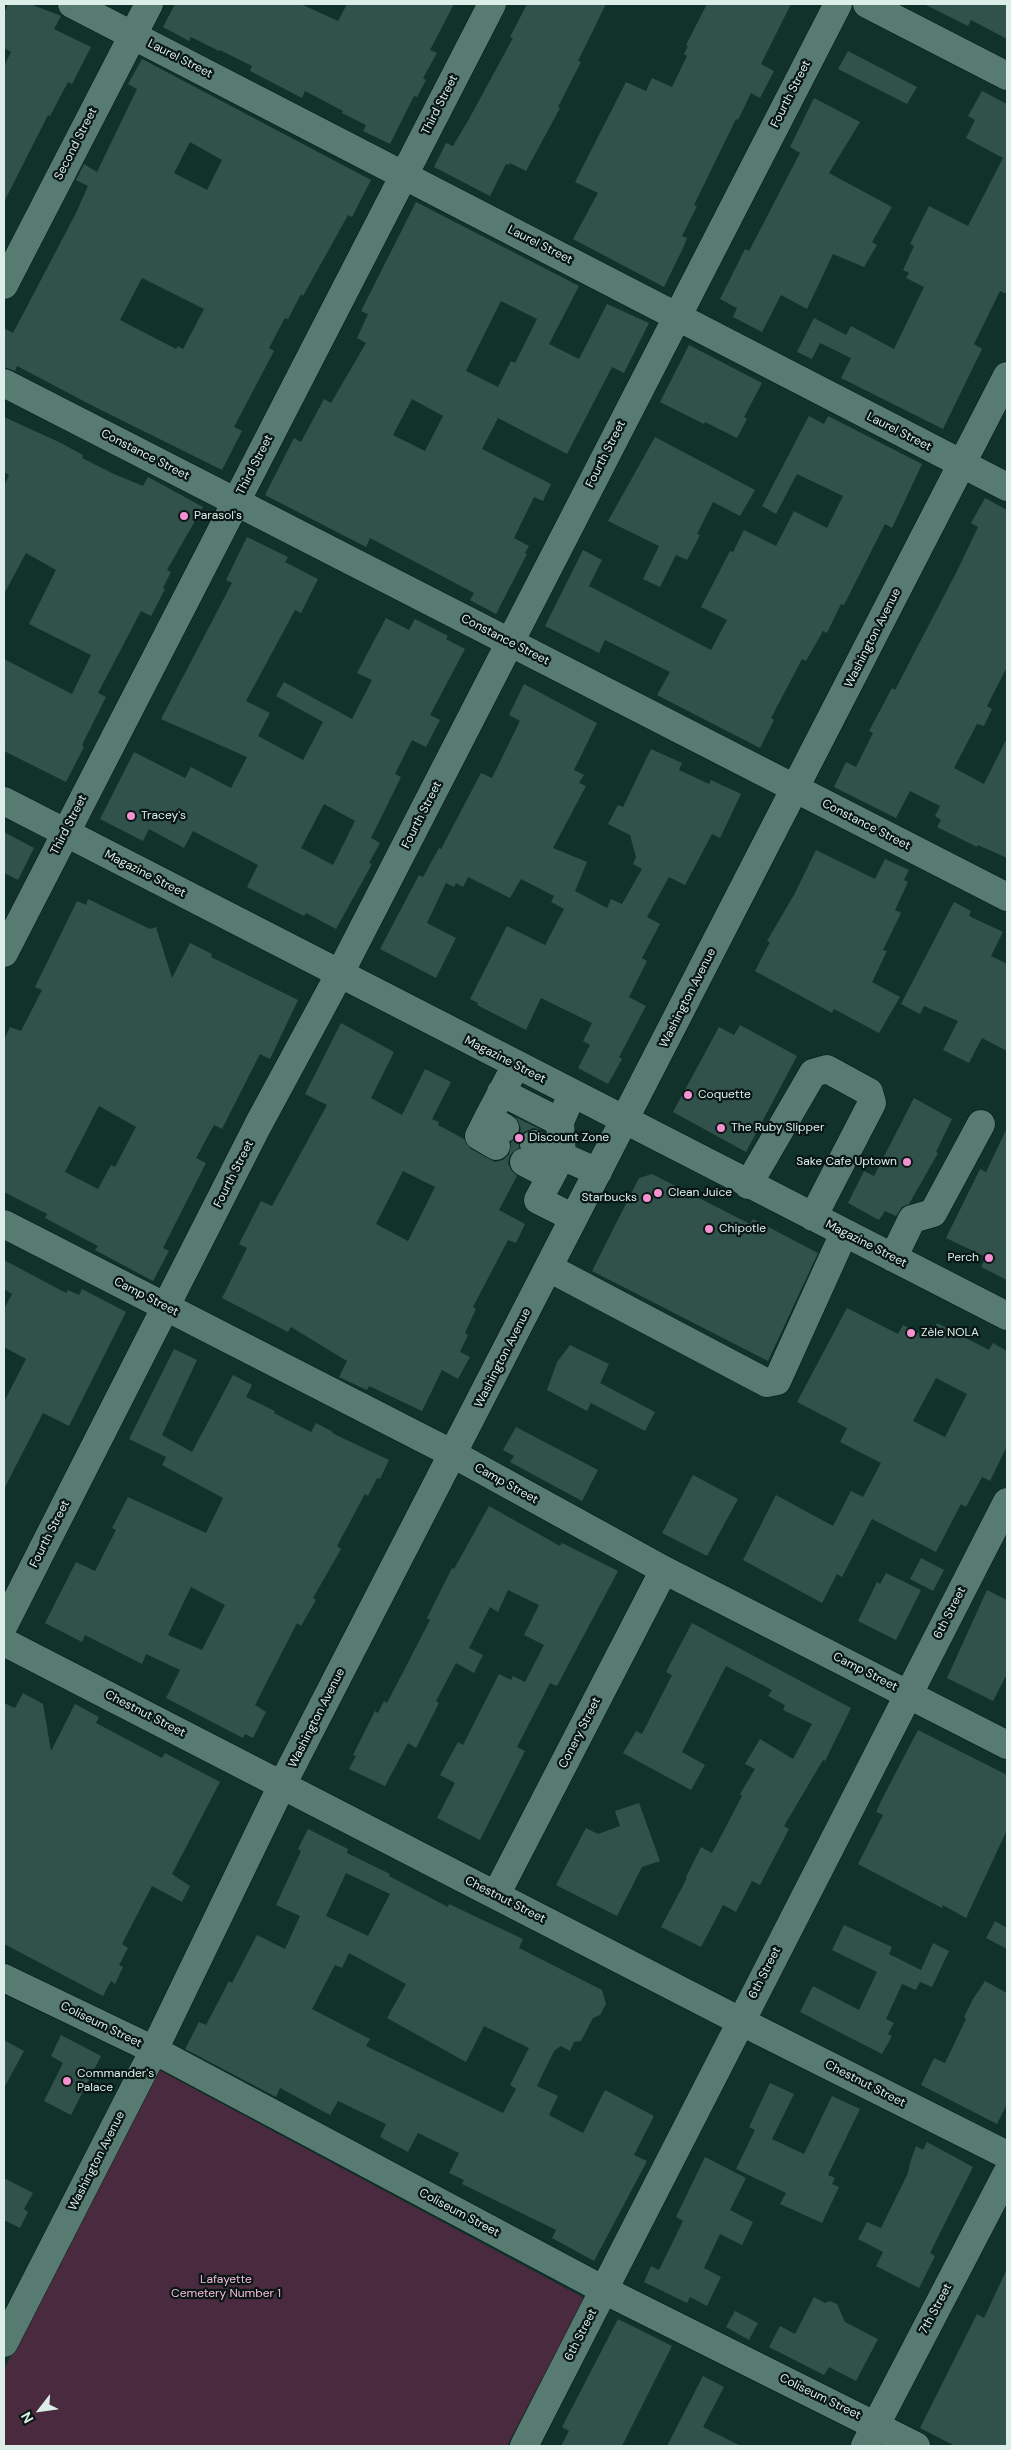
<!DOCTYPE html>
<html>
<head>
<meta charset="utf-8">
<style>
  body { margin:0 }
  #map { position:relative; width:1011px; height:2450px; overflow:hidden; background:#11322b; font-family:"DM Sans",sans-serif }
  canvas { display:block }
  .frame { position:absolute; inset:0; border:5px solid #dbeee8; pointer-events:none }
  .north { position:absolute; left:15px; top:2385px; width:50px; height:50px; -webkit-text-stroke:4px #091714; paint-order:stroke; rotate:240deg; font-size:14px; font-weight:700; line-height:20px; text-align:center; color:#dbeee8 }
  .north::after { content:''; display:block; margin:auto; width:18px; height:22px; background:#dbeee8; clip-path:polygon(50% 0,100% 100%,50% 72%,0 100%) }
</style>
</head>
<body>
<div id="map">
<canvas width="1011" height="2450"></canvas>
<div class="frame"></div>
<div class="north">N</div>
</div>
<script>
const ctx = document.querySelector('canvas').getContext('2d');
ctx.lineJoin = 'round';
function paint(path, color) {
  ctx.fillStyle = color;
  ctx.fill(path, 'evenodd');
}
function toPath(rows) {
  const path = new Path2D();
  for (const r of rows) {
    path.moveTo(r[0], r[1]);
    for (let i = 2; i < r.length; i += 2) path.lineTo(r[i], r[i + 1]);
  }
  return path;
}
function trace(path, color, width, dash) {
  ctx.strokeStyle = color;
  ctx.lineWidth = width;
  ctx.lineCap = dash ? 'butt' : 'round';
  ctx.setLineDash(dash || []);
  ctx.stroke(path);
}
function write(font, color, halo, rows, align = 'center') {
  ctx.font = font + ' "DM Sans",sans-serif';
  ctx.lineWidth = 4.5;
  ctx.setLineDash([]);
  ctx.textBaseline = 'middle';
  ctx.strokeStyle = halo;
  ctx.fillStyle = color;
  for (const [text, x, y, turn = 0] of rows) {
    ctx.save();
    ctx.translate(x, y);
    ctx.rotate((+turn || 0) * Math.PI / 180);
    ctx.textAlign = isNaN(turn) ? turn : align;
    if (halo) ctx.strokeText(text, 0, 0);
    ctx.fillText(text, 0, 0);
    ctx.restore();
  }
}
paint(toPath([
  [159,2070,584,2298,507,2446,4,2446,4,2369]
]), '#4a2a3f');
paint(toPath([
  [8,4,30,4,61,16,54,29,91,47,72,84,68,82,50,116,48,115,4,202,4,66,11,52,4,48,4,13],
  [175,4,301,4,338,21,347,4,454,4,430,50,437,53,423,78,426,80,417,97,414,96,390,144,363,131,366,125,342,113,343,111,305,91,302,98,250,71,252,66,220,50,219,51,191,37,189,41,163,27],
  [527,4,606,4,578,61,581,62,558,107,560,108,526,171,510,163,509,165,506,164,490,196,434,167,446,143,453,146,469,119,513,38,510,37],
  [707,4,791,4,761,64,774,71,760,98,751,93,738,120,736,119,694,205,697,206,682,236,687,238,684,246,664,287,573,239,598,193,575,182,626,82,646,91,652,78,672,87,687,56,684,54,688,46,686,45],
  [924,4,1007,4,1007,39,971,20,968,26],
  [848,51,917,87,907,104,838,69],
  [142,59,371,180,352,217,348,215,303,296,301,294,288,319,285,318,269,348,274,351,234,427,242,431,222,470,93,406,17,366,15,371,4,367,4,328,13,333,76,213,88,186,76,180,84,164,97,172,137,89,128,84],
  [190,142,222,160,207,190,174,173],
  [142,278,204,309,183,349,178,346,176,349,120,320],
  [982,91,1007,104,1007,294,1000,291,974,344,982,349,943,429,841,378,851,358,820,343,812,359,797,352,814,318,846,335,851,326,894,349,924,287,906,278,909,273,903,270,914,246,910,244,929,206,968,226,1003,158,966,138,975,120,968,116],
  [814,98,860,122,829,173,892,207,872,242,877,245,864,267,833,254,807,309,781,295,762,332,733,317,737,308,720,299,745,249,749,251,800,153,790,147],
  [416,202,579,286,549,344,579,359,607,304,649,323,624,373,612,367,567,454,498,418,482,449,551,484,543,501,534,497,514,538,529,546,525,553,527,554,496,614,470,600,474,593,389,548,370,538,366,547,265,495,294,438,301,442,324,399,331,403,366,343,357,338,368,314,361,311],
  [501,301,537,319,515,363,511,361,498,387,466,371],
  [412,399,443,416,425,451,393,435],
  [689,345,762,383,744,417,747,419,737,438,705,422,704,424,660,402],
  [809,416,824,424,828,416,922,464,892,528,885,524,844,605,841,604,827,633,823,631,806,661,802,659,771,718,774,720,760,748,657,695,670,672,605,640,599,653,545,626,583,550,602,560,589,586,711,650,727,620,701,607,730,551,733,552,744,530,776,546,794,511,827,528,843,496,797,474,776,514,762,506],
  [4,417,61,443,83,455,82,458,114,474,143,486,148,477,203,507,167,570,171,572,163,588,165,589,151,616,141,611,98,693,106,697,82,745,84,747,66,782,4,751,4,659,72,694,91,655,29,624,56,570,26,553,4,594,4,486,9,475,4,472],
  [655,437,755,490,740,516,713,502,697,534,700,535,687,560,676,555,660,587,643,579,659,546,608,521],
  [985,498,1007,510,1007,667,987,706,992,709,984,726,977,724,954,768,984,784,1007,738,1007,858,978,845,977,847,937,827,941,820,935,816,940,806,910,791,896,818,834,787,846,762,856,767,873,733,869,731,892,688,895,690,958,569,978,527,971,523],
  [247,537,288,557,285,562,318,579,301,613,295,610,246,701,270,713,258,736,303,760,323,722,276,696,284,682,352,719,372,680,357,673,386,618,409,630,415,619,448,636,446,639,465,649,430,715,440,720,426,747,412,740,395,774,401,777,371,838,380,843,369,863,372,864,336,929,306,913,304,916,247,887,258,865,193,831,184,848,149,829,143,841,100,819,134,752,185,778,191,767,231,788,247,757,161,719,232,583,226,580],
  [324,804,355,821,333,865,301,848],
  [524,684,597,723,574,770,584,775,579,783,586,786,553,848,587,862,575,891,607,908,611,899,622,904,642,869,633,864,636,857,630,835,608,824,618,805,623,807,651,749,682,763,679,770,709,784,711,780,741,794,720,838,712,834,685,885,669,877,647,917,660,924,642,958,647,961,629,997,646,1006,619,1057,622,1059,608,1084,578,1068,590,1045,583,1041,592,1023,541,998,526,1030,477,1005,478,1003,470,999,507,926,545,945,564,909,551,902,554,896,521,879,510,898,468,877,463,887,456,883,454,887,446,883,427,923,456,938,436,978,380,949,419,875,423,877,439,848,441,849,481,773,492,778,520,721,509,715],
  [4,832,34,848,18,880,4,873],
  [816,850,875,879,885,859,909,870,904,880,908,882,895,910,901,913,883,950,887,951,872,982,900,997,879,1033,834,1009,832,1013,755,971,770,942,767,941,795,893],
  [88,899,150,929,156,927,172,978,190,943,212,954,211,957,298,1000,270,1059,260,1054,222,1129,214,1125,196,1158,206,1163,163,1248,169,1251,153,1281,95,1250,98,1246,45,1218,47,1214,4,1192,4,1040,10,1027,21,1031,42,990,35,987,77,901,86,905],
  [99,1106,136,1127,115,1167,111,1165,98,1189,65,1172],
  [954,902,971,911,969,916,1003,932,991,956,1007,964,1007,1051,982,1038,969,1063,943,1050,958,1021,924,1006,920,1014,901,1004],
  [341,1023,394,1052,371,1098,402,1115,425,1069,451,1082,432,1119,439,1122,438,1125,464,1139,471,1149,495,1162,503,1160,509,1154,511,1142,519,1135,521,1128,515,1117,542,1130,533,1128,524,1132,520,1138,519,1148,510,1155,508,1163,511,1170,517,1176,499,1210,525,1224,516,1243,508,1240,473,1307,476,1309,465,1333,468,1335,460,1352,470,1357,458,1379,442,1370,422,1411,369,1386,367,1390,339,1377,347,1361,291,1327,288,1332,222,1298,247,1248,239,1244,261,1201,272,1206,327,1105,305,1094],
  [403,1171,435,1187,408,1241,376,1224],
  [740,1025,797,1056,746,1152,673,1112,719,1027,734,1035],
  [914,1098,952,1119,936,1152,938,1153,909,1204,902,1207,896,1216,885,1211,879,1220,848,1203,864,1171,874,1176],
  [1007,1128,1007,1280,981,1267,986,1257,946,1238,980,1169,986,1172],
  [652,1174,750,1224,753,1219,818,1253,768,1361,592,1271,639,1178],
  [4,1260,66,1293,68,1290,79,1295,82,1289,126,1312,69,1426,43,1413,4,1489,4,1402,26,1359,4,1347,4,1309,12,1294,4,1289],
  [847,1308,898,1334,903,1325,929,1339,937,1323,989,1350,993,1343,1007,1351,1007,1446,990,1481,982,1477,966,1507,961,1504,936,1552,872,1519,842,1577,837,1574,822,1603,743,1560,776,1495,833,1526,851,1491,863,1497,881,1463,840,1442,847,1428,797,1402],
  [936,1378,967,1394,945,1437,913,1421],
  [570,1345,609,1364,600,1383,655,1412,645,1431,591,1403,587,1411,547,1390,557,1362],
  [174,1349,197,1360,162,1435,192,1452,233,1375,252,1385,246,1397,275,1411,274,1413,311,1432,316,1423,333,1432,332,1433,389,1460,380,1479,377,1478,368,1496,365,1494,337,1546,341,1549,313,1598,316,1600,301,1626,297,1623,255,1705,266,1712,253,1738,245,1734,243,1738,166,1698,180,1670,146,1654,142,1664,85,1635,82,1642,45,1623,76,1562,95,1571,116,1530,112,1528,128,1497,206,1533,223,1498,162,1465,166,1457,129,1439],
  [191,1587,225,1605,202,1650,168,1635],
  [516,1427,598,1470,582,1501,510,1462,514,1456,503,1450],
  [693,1475,738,1499,707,1556,662,1533],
  [489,1506,560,1546,562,1543,618,1571,557,1686,550,1683,517,1747,525,1751,480,1840,437,1818,455,1783,440,1775,458,1742,463,1745,499,1674,511,1680,513,1676,525,1682,544,1645,524,1635,539,1605,508,1590,498,1612,490,1607,469,1648,483,1655,474,1673,456,1663,436,1701,439,1703,416,1748,408,1743,385,1786,349,1769,356,1756,353,1755,375,1711,378,1713,384,1701,387,1703,430,1620,427,1618,452,1568,454,1569],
  [921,1558,944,1570,933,1591,910,1579],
  [886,1573,921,1590,896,1640,858,1621,877,1582,880,1584],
  [987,1590,1007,1600,1007,1674,993,1701,947,1678],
  [692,1623,851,1708,825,1761,823,1760,784,1826,789,1829,760,1885,752,1881,736,1912,723,1905,701,1947,661,1927,687,1878,686,1877,701,1847,712,1853,742,1796,740,1794,755,1769,745,1764,760,1739,793,1759,812,1724,783,1710,785,1705,768,1696,772,1690,726,1666,682,1752,705,1765,691,1790,623,1753,636,1731,642,1734,672,1675,666,1672],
  [23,1693,43,1704,51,1751,75,1704,99,1717,96,1723,162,1758,165,1753,220,1782,172,1874,190,1886,182,1902,152,1886,122,1944,128,1948,119,1965,123,1967,115,1984,111,1981,103,1996,4,1944,4,1703,15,1708],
  [918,1730,1007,1775,1007,1830,966,1918,943,1905,942,1908,858,1864,883,1815,876,1812,881,1801],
  [639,1803,660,1861,642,1867,617,1916,556,1885,586,1828,598,1834,620,1826,615,1811],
  [308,1829,348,1849,347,1853,390,1874,389,1876,448,1907,449,1904,523,1939,519,1948,602,1990,606,2004,600,2015,593,2018,581,2041,574,2042,570,2051,561,2046,554,2051,537,2086,558,2096,549,2115,583,2133,605,2090,654,2116,634,2155,647,2161,594,2261,552,2238,556,2230,462,2184,464,2180,449,2173,459,2153,418,2133,408,2152,380,2137,386,2124,338,2101,330,2115,280,2088,276,2097,185,2049,199,2022,206,2025,229,1981,232,1983,257,1935,285,1949,300,1916,276,1905,301,1851,298,1849],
  [346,1873,390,1894,368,1936,326,1916],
  [349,1953,406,1984,387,2018,466,2062,484,2026,529,2048,510,2085,516,2089,503,2113,366,2046,370,2039,312,2009,335,1965,342,1968],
  [995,1921,1007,1928,1007,1949,986,1938],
  [844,1925,892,1947,889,1954,921,1970,933,1943,949,1951,932,1987,920,1982,916,1990,902,1984,886,2019,894,2023,888,2034,892,2036,882,2054,800,2012,813,1986,859,2010,877,1972,832,1950],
  [985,1981,1007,1993,1007,2104,997,2124,921,2085,934,2058,945,2063,966,2019,964,2017,973,1999],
  [61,2035,101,2056,71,2115,44,2101,63,2063,51,2056],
  [4,2040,24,2051,4,2088],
  [770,2083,794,2094,772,2139,804,2154,832,2096,860,2109,828,2175,835,2178,832,2184,839,2187,822,2223,780,2204,786,2193,736,2169,755,2130,749,2127],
  [927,2142,973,2167,930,2253,935,2256,919,2288,876,2266,883,2252,858,2239,867,2222,881,2228,908,2173,910,2163,916,2146,923,2150],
  [705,2157,746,2178,730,2210,753,2222,742,2245,720,2234,704,2268,721,2277,707,2306,690,2297,687,2303,644,2282,651,2266,659,2270,683,2221,676,2217],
  [4,2178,33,2193,24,2209,28,2212,20,2228,4,2220],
  [1007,2269,1007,2446,955,2446,920,2428,977,2314,984,2318],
  [814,2297,825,2303,830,2301,837,2304,845,2322,878,2339,856,2381,829,2367,824,2375,769,2347,780,2326,795,2334],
  [735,2311,758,2323,749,2340,726,2327],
  [618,2319,672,2346,622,2446,561,2446,569,2431,562,2427],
  [703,2376,724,2387,703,2427,741,2446,667,2446]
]), '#31524a');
const minor = toPath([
  [72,4,1007,487],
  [867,4,1007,76],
  [4,285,149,4],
  [4,383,1007,897],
  [4,801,1007,1316],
  [4,953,492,4],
  [501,1092,560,1122],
  [488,1118,479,1136,496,1146],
  [505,1128,488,1118,516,1065],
  [534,1144,598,1172],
  [524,1162,551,1176,562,1155,560,1122,572,1094],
  [551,1176,538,1200,574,1218],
  [748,1185,813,1073,827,1069,869,1092,872,1103,813,1217],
  [4,1224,453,1454,664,1570,1007,1745],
  [893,1258,912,1219,933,1213,981,1124],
  [549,1268,767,1383,777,1381,844,1233],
  [4,1625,258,1125,339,975,838,4],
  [4,1642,740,2021,1007,2155],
  [496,1895,664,1570],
  [4,1978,154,2050,604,2290,916,2446],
  [4,2343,154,2050,282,1785,1007,376],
  [524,2446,1007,1502],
  [865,2446,1007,2173]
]);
trace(minor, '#011913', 29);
trace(minor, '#587b71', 28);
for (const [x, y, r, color] of [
  [184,516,5,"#f590d1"],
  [131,816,5,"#f590d1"],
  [688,1095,5,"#f590d1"],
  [721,1128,5,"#f590d1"],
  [519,1138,5,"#f590d1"],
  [907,1162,5,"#f590d1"],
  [658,1193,5,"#f590d1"],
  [647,1198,5,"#f590d1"],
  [709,1229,5,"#f590d1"],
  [989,1258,5,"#f590d1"],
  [911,1333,5,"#f590d1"],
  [67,2081,5,"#f590d1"]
]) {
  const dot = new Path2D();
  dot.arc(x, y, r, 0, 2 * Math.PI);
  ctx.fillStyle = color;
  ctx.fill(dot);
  trace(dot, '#091714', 2);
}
write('12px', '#dbeee8', '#091714', [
  ["Laurel Street",180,59,27],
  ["Fourth Street",791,94,-63],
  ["Third Street",440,105,-63],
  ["Second Street",76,144,-63],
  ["Laurel Street",540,245,27],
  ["Laurel Street",899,432,27],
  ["Fourth Street",606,454,-63],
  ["Constance Street",145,455,27],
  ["Third Street",255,465,-63],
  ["Washington Avenue",873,638,-63],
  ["Constance Street",505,640,27],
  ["Fourth Street",422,815,-63],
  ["Third Street",69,825,-63],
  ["Constance Street",866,825,27],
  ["Magazine Street",145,874,27],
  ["Washington Avenue",688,998,-63],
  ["Magazine Street",505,1060,27],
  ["Fourth Street",234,1174,-63],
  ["Magazine Street",866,1244,27],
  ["Camp Street",146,1297,27],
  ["Washington Avenue",503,1358,-63],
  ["Camp Street",506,1484,29],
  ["Fourth Street",50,1534,-63],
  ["6th Street",950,1613,-63],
  ["Camp Street",865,1672,27],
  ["Chestnut Street",145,1714,27],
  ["Washington Avenue",317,1718,-63],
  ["Conery Street",580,1733,-63],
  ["Chestnut Street",505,1900,27],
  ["6th Street",765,1973,-63],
  ["Coliseum Street",101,2025,26],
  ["Chestnut Street",865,2084,27],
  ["Washington Avenue",97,2161,-63],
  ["Coliseum Street",459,2213,28],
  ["7th Street",936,2309,-62],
  ["6th Street",581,2335,-63],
  ["Coliseum Street",820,2397,26]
]);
write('12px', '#dbeee8', '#091714', [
  ["Parasol's",194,516],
  ["Tracey's",141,816],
  ["Coquette",698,1095],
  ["The Ruby Slipper",731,1128],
  ["Discount Zone",529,1138],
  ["Sake Cafe Uptown",897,1162,"right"],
  ["Clean Juice",668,1193],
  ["Starbucks",637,1198,"right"],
  ["Chipotle",719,1229],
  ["Perch",979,1258,"right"],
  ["Zèle NOLA",921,1333],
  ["Commander's",77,2074],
  ["Palace",77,2088]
], 'left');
write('12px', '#f7badf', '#091714', [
  ["Lafayette",226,2280],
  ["Cemetery Number 1",226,2294]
]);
</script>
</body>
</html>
